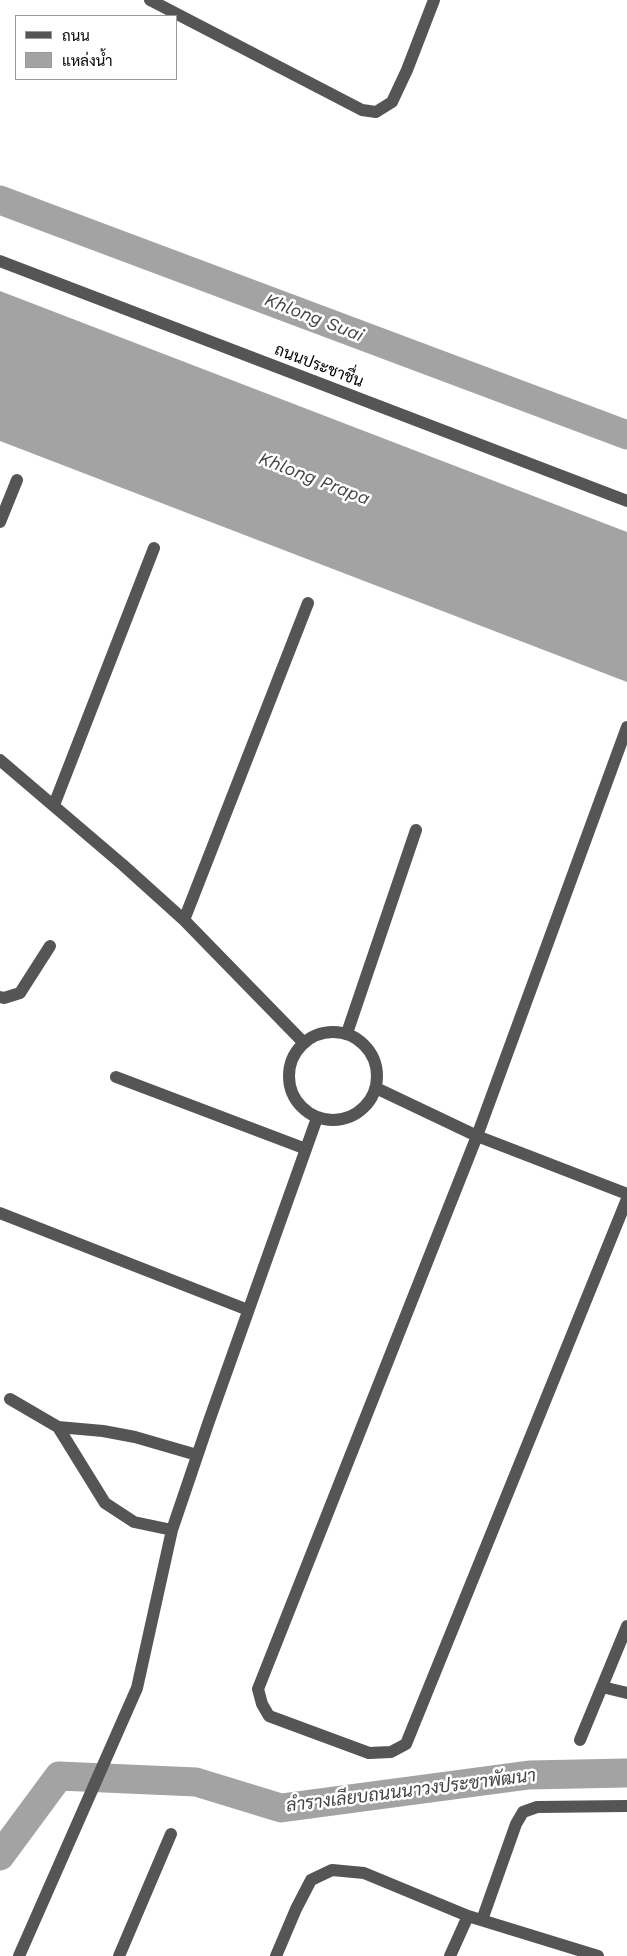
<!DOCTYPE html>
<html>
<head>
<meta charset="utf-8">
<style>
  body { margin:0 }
  #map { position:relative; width:627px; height:1956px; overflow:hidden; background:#fff; font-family:"Work Sans",Sarabun,sans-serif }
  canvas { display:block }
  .legend { position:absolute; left:15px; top:15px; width:162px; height:65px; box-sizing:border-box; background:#fff; border:1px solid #999; margin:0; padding:6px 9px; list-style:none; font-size:15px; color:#000 }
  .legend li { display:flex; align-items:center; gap:10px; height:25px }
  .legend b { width:25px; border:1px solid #999 }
</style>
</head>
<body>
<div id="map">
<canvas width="627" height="1956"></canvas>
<ul class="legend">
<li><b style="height:6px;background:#555"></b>ถนน</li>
<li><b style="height:14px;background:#a3a3a3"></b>แหล่งน้ำ</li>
</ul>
</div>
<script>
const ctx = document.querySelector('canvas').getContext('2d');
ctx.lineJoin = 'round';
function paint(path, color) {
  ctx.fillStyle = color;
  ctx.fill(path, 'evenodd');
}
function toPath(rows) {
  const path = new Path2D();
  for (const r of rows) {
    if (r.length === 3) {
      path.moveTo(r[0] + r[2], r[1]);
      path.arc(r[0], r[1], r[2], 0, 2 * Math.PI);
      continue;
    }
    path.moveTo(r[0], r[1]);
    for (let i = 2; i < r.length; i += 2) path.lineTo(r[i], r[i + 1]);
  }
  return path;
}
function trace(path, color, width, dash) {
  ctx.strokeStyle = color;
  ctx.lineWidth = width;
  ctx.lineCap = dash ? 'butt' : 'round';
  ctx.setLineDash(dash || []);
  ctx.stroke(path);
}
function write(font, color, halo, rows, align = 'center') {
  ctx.font = font + ' "Work Sans",Sarabun,sans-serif';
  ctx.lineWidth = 5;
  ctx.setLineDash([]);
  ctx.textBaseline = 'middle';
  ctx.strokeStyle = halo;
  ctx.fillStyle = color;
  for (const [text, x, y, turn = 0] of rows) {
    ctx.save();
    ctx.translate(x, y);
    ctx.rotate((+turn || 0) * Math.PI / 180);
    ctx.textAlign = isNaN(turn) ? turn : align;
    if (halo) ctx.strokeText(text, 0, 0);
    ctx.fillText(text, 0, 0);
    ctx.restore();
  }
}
paint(toPath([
  [0,291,627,532,627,682,0,441]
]), '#a3a3a3');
trace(toPath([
  [0,200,627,435],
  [0,1856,59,1776,196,1782,281,1808,529,1775,627,1773]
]), '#a3a3a3', 29);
trace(toPath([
  [150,0,362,110,376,112,392,102,407,70,434,0],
  [0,261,627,501],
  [0,522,17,480],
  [627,727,477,1136,258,1689,262,1704,269,1716,369,1753,391,1752,406,1744,627,1199],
  [0,760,123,865,184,920,303,1042],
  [54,805,154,548],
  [184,920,308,603],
  [0,997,4,998,20,993,50,946],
  [333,1076,44],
  [347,1033,416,830],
  [116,1077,306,1149],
  [376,1088,477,1136,627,1194],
  [0,1213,248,1310],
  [10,1399,58,1427,103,1431,135,1437,197,1455],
  [58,1427,105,1503,134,1522,172,1530],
  [602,1687,627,1693],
  [580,1740,627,1626],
  [482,1920,516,1824,523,1812,537,1807,627,1806],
  [19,1956,137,1688,172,1530,209,1421,317,1118],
  [119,1956,171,1834],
  [276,1956,296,1909,311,1880,332,1870,364,1873,468,1916,598,1956],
  [450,1956,468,1916]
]), '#555', 12);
write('16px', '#000', '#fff', [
  ["ถนนประชาชื่น",319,366,21]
]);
write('italic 18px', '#444', '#fff', [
  ["Khlong Suai",314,318,21],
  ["Khlong Prapa",314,479,21],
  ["ลำรางเลียบถนนนาวงประชาพัฒนา",411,1791,-7]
]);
</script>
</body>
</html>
